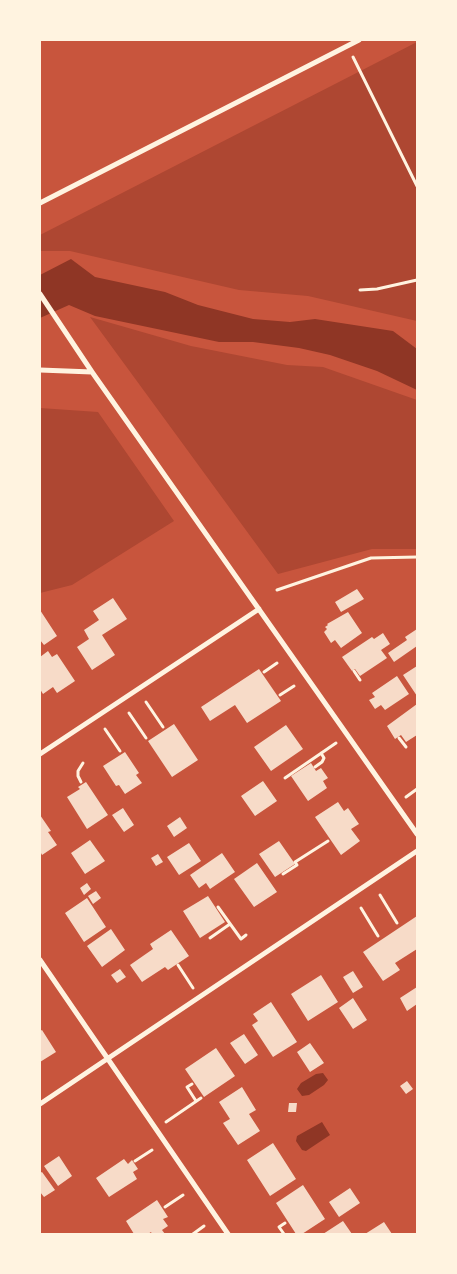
<!DOCTYPE html>
<html>
<head>
<meta charset="utf-8">
<style>
  body { margin:0 }
  #map { position:relative; width:457px; height:1274px; overflow:hidden; background:#c8553d; font-family:"Noto Serif",serif }
  canvas { display:block }
  .frame { position:absolute; inset:0; border:41px solid #fff3e0; pointer-events:none }
</style>
</head>
<body>
<div id="map">
<canvas width="457" height="1274"></canvas>
<div class="frame"></div>
</div>
<script>
const ctx = document.querySelector('canvas').getContext('2d');
ctx.lineJoin = 'round';
function paint(path, color) {
  ctx.fillStyle = color;
  ctx.fill(path, 'evenodd');
}
function toPath(rows) {
  const path = new Path2D();
  for (const r of rows) {
    path.moveTo(r[0], r[1]);
    for (let i = 2; i < r.length; i += 2) path.lineTo(r[i], r[i + 1]);
  }
  return path;
}
function trace(path, color, width, dash) {
  ctx.strokeStyle = color;
  ctx.lineWidth = width;
  ctx.lineCap = dash ? 'butt' : 'round';
  ctx.setLineDash(dash || []);
  ctx.stroke(path);
}
paint(toPath([
  [417,42,417,321,308,296,239,290,70,251,40,251,40,235],
  [90,317,191,346,287,365,323,367,417,400,417,549,372,549,278,574],
  [40,408,98,412,174,521,72,585,40,593]
]), '#ae4732');
paint(toPath([
  [71,259,95,277,165,292,198,305,253,319,290,322,315,319,393,331,417,349,417,390,377,371,330,355,299,348,253,342,219,342,95,316,69,305,40,318,40,275],
  [323,1073,328,1080,324,1085,309,1095,302,1096,297,1089,301,1083,316,1074],
  [322,1122,330,1135,306,1151,302,1150,296,1141,297,1136]
]), '#8f3625');
paint(toPath([
  [357,589,364,599,341,612,335,602],
  [113,598,127,619,102,635,115,655,92,670,77,647,89,639,84,630,99,620,93,611],
  [40,610,57,636,44,645,40,640],
  [348,612,362,633,341,648,335,640,331,643,324,632,327,629,325,627,328,625,327,624],
  [417,629,417,646,394,662,388,653,407,640,405,637],
  [383,633,390,644,381,650,387,658,360,676,355,669,352,671,342,657,372,637,374,639],
  [48,651,52,657,57,654,75,681,57,693,53,687,43,694,40,689,40,657],
  [417,666,417,696,403,675],
  [259,669,281,701,247,723,235,705,210,721,201,707],
  [397,676,409,694,385,710,381,705,375,709,369,700,375,697,372,693],
  [417,704,417,735,406,742,401,735,395,739,387,726],
  [174,724,198,760,172,777,148,741],
  [286,725,303,749,271,771,254,747],
  [125,752,139,773,136,775,142,783,125,794,119,785,116,786,103,766],
  [311,763,316,771,321,768,328,778,323,781,327,788,308,801,291,776],
  [263,781,277,801,255,816,241,796],
  [86,782,108,815,87,829,67,797,80,789,78,787],
  [338,802,344,811,348,808,359,824,351,829,360,841,341,855,315,817],
  [123,808,134,825,124,832,112,815],
  [40,815,51,831,48,832,57,845,42,855,40,851],
  [180,817,187,828,174,837,167,826],
  [90,840,105,861,85,874,71,853],
  [279,841,295,864,275,877,259,854],
  [189,843,201,861,179,875,167,857],
  [222,853,235,872,210,889,206,883,199,888,190,875],
  [158,854,163,862,156,866,151,858],
  [257,863,277,892,254,907,234,879],
  [87,883,91,889,84,895,80,888],
  [96,891,101,898,93,904,88,896],
  [208,896,225,922,200,938,183,911],
  [87,898,106,927,84,942,65,913],
  [417,916,417,949,395,963,400,970,383,981,363,952],
  [111,929,125,950,102,967,87,946],
  [171,930,189,956,168,970,165,967,142,982,130,965,153,949,150,944],
  [120,969,126,977,117,983,111,975],
  [353,971,363,987,353,993,343,977],
  [321,975,338,1002,308,1021,291,994],
  [417,987,417,1004,407,1011,400,998],
  [353,998,367,1020,353,1029,339,1008],
  [271,1002,297,1042,273,1057,252,1025,258,1021,253,1014],
  [42,1030,56,1052,40,1062,40,1031],
  [244,1034,258,1055,245,1064,230,1043],
  [310,1043,324,1063,310,1072,297,1052],
  [216,1048,235,1076,204,1097,185,1069],
  [407,1081,413,1089,406,1094,400,1086],
  [242,1087,256,1110,249,1114,260,1131,238,1145,223,1123,230,1119,219,1102],
  [289,1103,297,1103,296,1112,288,1112],
  [273,1143,296,1179,270,1196,247,1160],
  [59,1156,72,1176,58,1186,44,1166],
  [124,1159,128,1164,132,1160,138,1169,133,1172,137,1179,109,1197,96,1178],
  [42,1172,55,1190,44,1197,40,1192,40,1173],
  [303,1185,325,1219,302,1234,296,1234,276,1203],
  [350,1188,360,1203,339,1217,329,1202],
  [157,1200,168,1217,163,1219,168,1226,162,1230,165,1234,152,1234,151,1232,148,1234,134,1234,126,1221],
  [343,1221,352,1234,323,1234],
  [384,1222,392,1234,365,1234]
]), '#f7dbc8');
trace(toPath([
  [353,57,417,186],
  [360,290,377,289,417,280],
  [277,590,371,558,417,557],
  [354,671,360,680],
  [264,672,277,663],
  [280,695,294,686],
  [146,702,163,727],
  [129,713,146,738],
  [105,729,120,751],
  [399,738,406,747],
  [315,767,322,762,324,758,321,753],
  [285,778,336,743],
  [81,782,78,776,78,771,83,763],
  [406,797,417,789],
  [283,874,297,865,295,862,328,841],
  [380,895,397,923],
  [218,907,241,939,246,935],
  [361,908,378,936],
  [210,938,230,924],
  [178,965,193,988],
  [192,1084,187,1087,196,1101],
  [166,1122,201,1098],
  [135,1161,152,1150],
  [165,1207,183,1195],
  [193,1234,204,1226],
  [284,1234,279,1227,285,1223]
]), '#fff3e0', 3);
trace(toPath([
  [40,203,359,40],
  [40,294,92,372,417,834],
  [40,370,92,372],
  [40,754,259,609],
  [40,960,228,1234],
  [40,1104,417,851]
]), '#fff3e0', 5);
</script>
</body>
</html>
